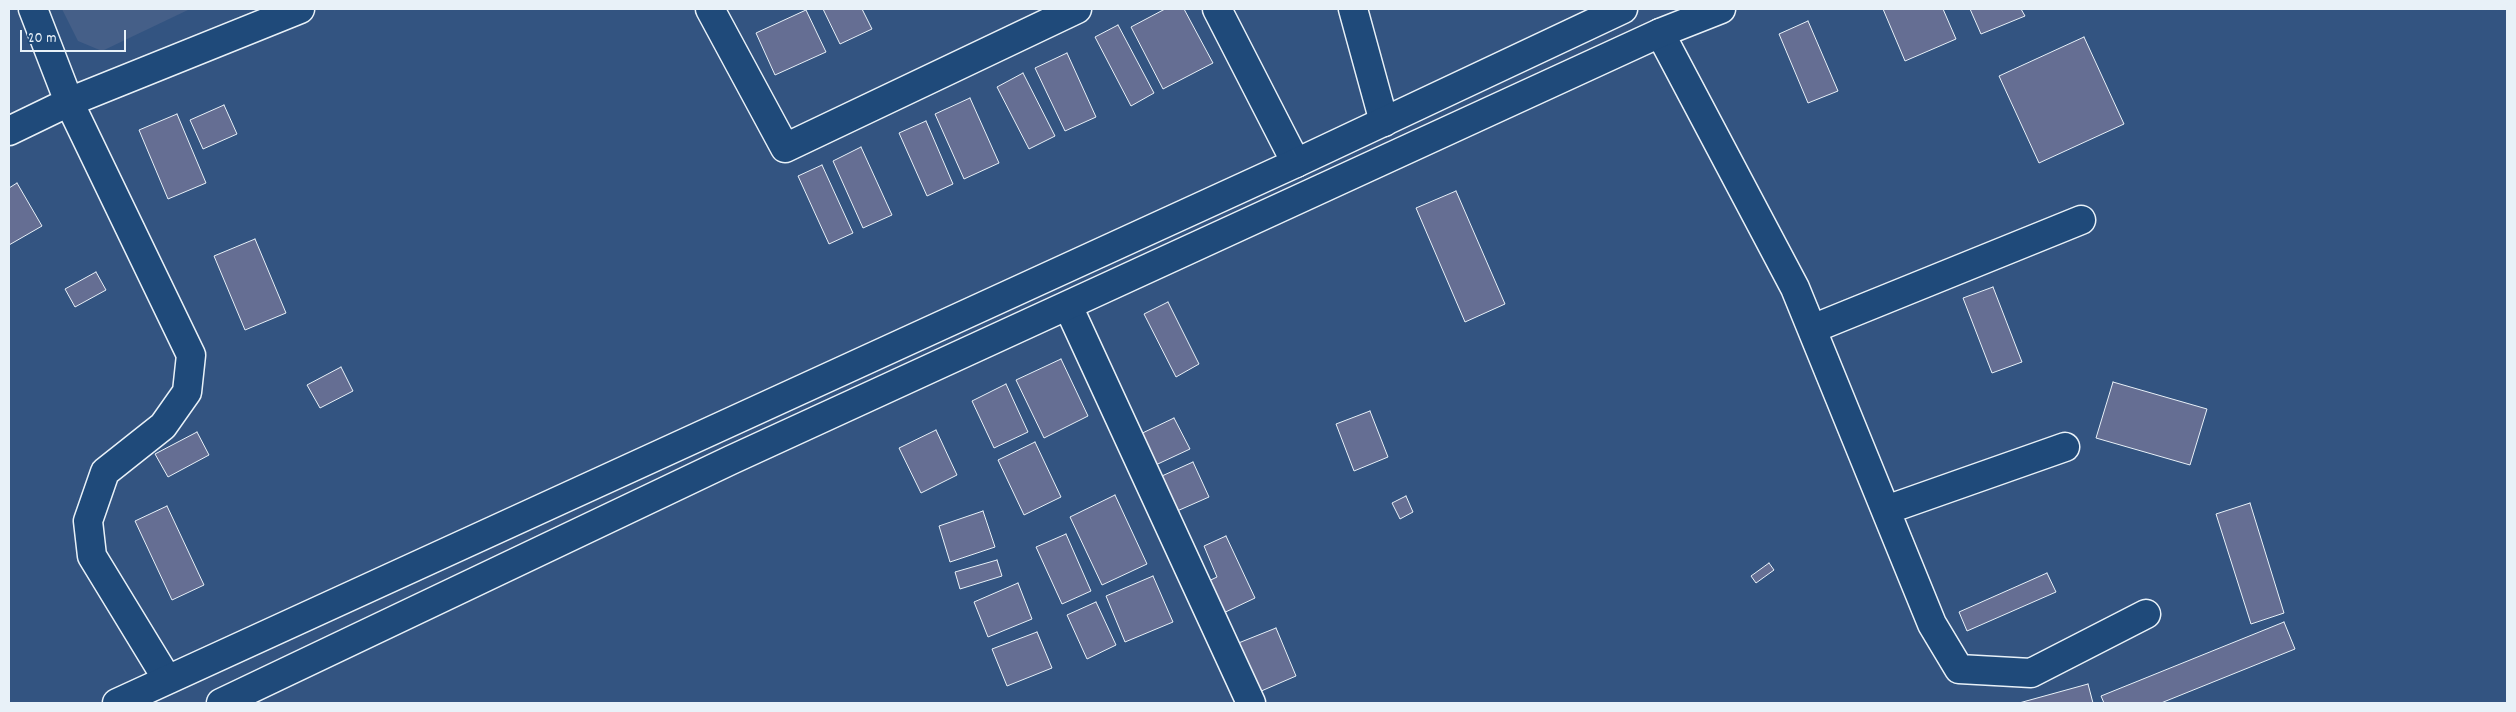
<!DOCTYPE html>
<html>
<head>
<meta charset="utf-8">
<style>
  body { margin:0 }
  #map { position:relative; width:2516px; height:712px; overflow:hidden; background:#335481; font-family:Dekko,sans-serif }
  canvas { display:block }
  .frame { position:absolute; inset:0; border:10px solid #e8f1f8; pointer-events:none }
  .scale { position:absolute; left:20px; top:30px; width:106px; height:22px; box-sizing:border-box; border:2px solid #e8f1f8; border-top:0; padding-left:6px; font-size:15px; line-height:18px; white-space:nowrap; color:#e8f1f8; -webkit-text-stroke:4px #1f4a7a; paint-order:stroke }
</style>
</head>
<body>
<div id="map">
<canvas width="2516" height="712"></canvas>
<div class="frame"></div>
<div class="scale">20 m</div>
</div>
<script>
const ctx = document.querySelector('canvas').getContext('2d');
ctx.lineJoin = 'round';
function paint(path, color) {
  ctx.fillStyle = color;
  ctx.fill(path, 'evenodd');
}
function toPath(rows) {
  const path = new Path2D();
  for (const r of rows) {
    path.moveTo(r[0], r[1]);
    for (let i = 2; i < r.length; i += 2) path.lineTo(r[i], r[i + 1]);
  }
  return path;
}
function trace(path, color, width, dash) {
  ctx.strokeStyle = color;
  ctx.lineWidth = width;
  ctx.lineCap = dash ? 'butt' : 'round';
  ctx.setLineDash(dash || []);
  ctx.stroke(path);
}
paint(toPath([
  [62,9,190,9,102,51,78,41]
]), '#455f88');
const building = toPath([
  [823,9,862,9,872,29,840,44,823,9],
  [1165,9,1184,9,1213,63,1163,89,1131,27,1165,9],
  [1883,9,1943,9,1956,39,1905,61,1883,9],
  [1970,9,2021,9,2025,16,1981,34,1970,9],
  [806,10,826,52,775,75,756,33,806,10],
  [1808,21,1838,91,1808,103,1779,34,1808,21],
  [1118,25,1154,93,1131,106,1095,37,1118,25],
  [2084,37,2124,124,2039,163,1999,76,2084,37],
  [1067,53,1096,117,1065,131,1035,68,1067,53],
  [1023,73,1055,136,1029,149,997,87,1023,73],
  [970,98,999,163,964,179,935,114,970,98],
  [224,105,237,134,203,149,190,120,224,105],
  [177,114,206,183,168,199,139,130,177,114],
  [926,121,953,184,927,196,899,133,926,121],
  [861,147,892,215,863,228,833,161,861,147],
  [822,165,853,233,829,244,798,176,822,165],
  [17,183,42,226,9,245,9,188,17,183],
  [1456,191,1505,304,1465,322,1416,208,1456,191],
  [255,239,286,313,245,330,214,256,255,239],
  [96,272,106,290,75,307,65,289,96,272],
  [1993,287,2022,362,1992,373,1963,298,1993,287],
  [1168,302,1199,364,1176,377,1144,314,1168,302],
  [1061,359,1088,416,1044,438,1016,380,1061,359],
  [341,367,353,391,320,408,307,385,341,367],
  [2113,382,2207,409,2190,465,2096,438,2113,382],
  [1006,384,1028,432,994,448,972,401,1006,384],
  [1370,411,1388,457,1354,471,1336,424,1370,411],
  [1174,418,1190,449,1147,469,1132,438,1174,418],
  [936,430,957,475,921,493,899,448,936,430],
  [197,432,209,455,168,477,155,454,197,432],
  [1035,442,1061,497,1024,515,998,460,1035,442],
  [1193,462,1209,497,1168,515,1153,480,1193,462],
  [1115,495,1147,564,1102,585,1070,517,1115,495],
  [1406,496,1413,512,1400,519,1392,503,1406,496],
  [2250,503,2284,613,2251,624,2216,514,2250,503],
  [167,506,204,585,172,600,135,521,167,506],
  [983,511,995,547,950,562,939,526,983,511],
  [1066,534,1091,591,1062,604,1036,547,1066,534],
  [1226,536,1255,598,1215,617,1200,585,1217,577,1204,546,1226,536],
  [997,560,1002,576,960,589,955,572,997,560],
  [1769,563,1774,570,1756,583,1751,576,1769,563],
  [2047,573,2056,592,1967,631,1959,612,2047,573],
  [1153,576,1173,622,1125,642,1106,596,1153,576],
  [1018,583,1032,619,988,637,974,602,1018,583],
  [1096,602,1116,645,1087,659,1067,615,1096,602],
  [2284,622,2295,649,2161,703,2104,703,2101,696,2284,622],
  [1276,628,1296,676,1252,695,1231,646,1276,628],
  [1037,632,1052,668,1007,686,992,649,1037,632],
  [2088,684,2093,703,2019,703,2088,684]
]);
paint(building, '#656e93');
trace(building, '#e8f1f8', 1);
const minor = toPath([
  [33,9,69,102,191,355,187,392,163,426,105,472,88,521,92,556,167,679],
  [710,9,785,148,1077,9],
  [1217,9,1296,163],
  [1353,9,1384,122],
  [1660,33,1795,288,1932,624,1959,669,2031,673,2146,614],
  [9,131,69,102,300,9],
  [1068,306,1251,703],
  [1812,329,2081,220],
  [1886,510,2065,447]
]);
const major = toPath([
  [117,703,1296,163,1623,9],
  [221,703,731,460,1660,33,1721,9]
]);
trace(minor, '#e8f1f8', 31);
trace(major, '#e8f1f8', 31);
trace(minor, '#1f4a7a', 28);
trace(major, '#1f4a7a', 28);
</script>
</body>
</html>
